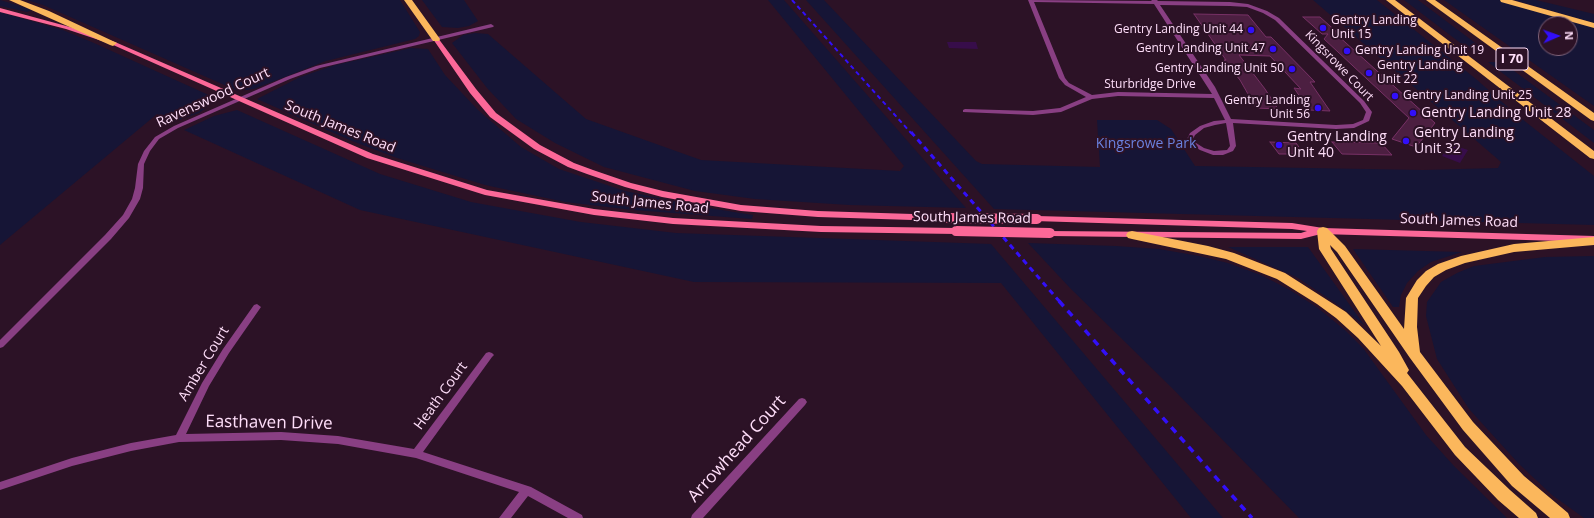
<!DOCTYPE html>
<html>
<head>
<meta charset="utf-8">
<style>
  body { margin:0 }
  #map { position:relative; width:1594px; height:518px; overflow:hidden; background:#2c1226; font-family:"Open Sans",sans-serif }
  canvas { display:block }
  .north { position:absolute; left:1538px; top:16px; width:40px; height:40px; box-sizing:border-box; background:#2c1226; border:1px solid #80647a; border-radius:50%; rotate:88deg; font-size:11px; font-weight:700; line-height:16px; text-align:center; color:#fedef9 }
  .north::after { content:''; display:block; margin:auto; width:14px; height:18px; background:#320ff9; clip-path:polygon(50% 0,100% 100%,50% 72%,0 100%) }
</style>
</head>
<body>
<div id="map">
<canvas width="1594" height="518"></canvas>
<div class="north">N</div>
</div>
<script>
const ctx = document.querySelector('canvas').getContext('2d');
ctx.lineJoin = 'round';
function paint(path, color) {
  ctx.fillStyle = color;
  ctx.fill(path, 'evenodd');
}
function toPath(rows) {
  const path = new Path2D();
  for (const r of rows) {
    path.moveTo(r[0], r[1]);
    for (let i = 2; i < r.length; i += 2) path.lineTo(r[i], r[i + 1]);
  }
  return path;
}
function trace(path, color, width, dash) {
  ctx.strokeStyle = color;
  ctx.lineWidth = width;
  ctx.lineCap = dash ? 'butt' : 'round';
  ctx.setLineDash(dash || []);
  ctx.stroke(path);
}
function write(font, color, halo, rows, align = 'center') {
  ctx.font = font + ' "Open Sans",sans-serif';
  ctx.lineWidth = 4;
  ctx.setLineDash([]);
  ctx.textBaseline = 'middle';
  ctx.strokeStyle = halo;
  ctx.fillStyle = color;
  for (const [text, x, y, turn = 0] of rows) {
    ctx.save();
    ctx.translate(x, y);
    ctx.rotate((+turn || 0) * Math.PI / 180);
    ctx.textAlign = isNaN(turn) ? turn : align;
    if (halo) ctx.strokeText(text, 0, 0);
    ctx.fillText(text, 0, 0);
    ctx.restore();
  }
}
paint(toPath([
  [0,0,14,4,32,10,27,12,0,6],
  [27,0,400,0,420,32,419,36,415,39,326,61,254,89,238,91,43,5],
  [422,0,464,0,478,21,469,26,458,28,442,27],
  [768,0,784,0,966,208,849,205,755,199,695,191,604,167,555,143,516,119,487,88,452,43,463,35,475,33,488,34,586,119,701,160,900,171,904,166],
  [806,0,824,0,976,161,982,164,1100,167,1097,120,1157,120,1171,129,1195,166,1423,170,1498,168,1501,162,1313,0,1377,0,1476,79,1517,115,1594,176,1594,225,994,209],
  [1404,0,1418,0,1482,48,1467,48],
  [1444,0,1499,0,1594,28,1594,106],
  [1546,24,1570,24,1570,48,1546,48],
  [1514,0,1536,0,1594,14,1594,23],
  [0,12,63,30,94,43,213,97,211,104,199,113,173,122,157,114,0,245],
  [411,48,428,49,445,75,478,110,521,147,559,169,625,191,697,206,753,215,752,219,633,210,565,202,485,185,397,158,352,141,257,99,300,77,335,65],
  [1488,62,1502,62,1594,130,1594,143],
  [237,110,380,174,471,202,581,222,676,233,991,244,1223,518,1191,518,1001,283,694,282,360,210,184,130,214,116],
  [1028,243,1116,246,1159,249,1199,256,1228,263,1261,275,1290,290,1318,308,1346,331,1363,348,1426,435,1454,466,1507,518,1299,518,1173,389,1070,288],
  [1228,247,1308,247,1365,326,1341,307,1298,278],
  [1353,249,1462,252,1431,262,1418,271,1407,283,1401,295,1399,307,1393,307],
  [1594,256,1594,518,1584,518,1552,495,1519,464,1469,409,1437,359,1426,316,1427,302,1441,282,1457,273,1474,266,1545,257]
]), '#161536');
paint(toPath([
  [947,42,976,42,978,49,949,48],
  [1450,144,1468,150,1460,163,1442,156]
]), '#370d4a');
const building = toPath([
  [1194,14,1248,15,1266,37,1271,37,1315,82,1310,82,1330,111,1309,110,1294,88,1301,89,1270,56,1239,55,1265,89,1278,109,1256,108,1240,80,1224,60,1226,60,1194,14],
  [1303,17,1320,17,1339,34,1336,34,1435,123,1416,147,1392,139,1409,118,1324,39,1328,34,1322,34,1303,17],
  [1270,142,1296,143,1304,154,1279,154,1270,142],
  [1332,142,1381,143,1392,155,1342,154,1332,142]
]);
paint(building, '#4c1f41');
trace(building, '#783166', 1);
paint(toPath([
  [1028,0,1152,1,1151,0,1157,0,1158,1,1230,2,1248,4,1267,11,1279,18,1364,101,1372,112,1369,121,1354,128,1336,129,1233,123,1236,146,1233,151,1223,155,1213,155,1200,150,1192,145,1187,139,1190,133,1200,126,1214,121,1225,120,1214,98,1118,96,1092,99,1061,112,1033,115,963,112,963,110,965,109,1033,111,1060,108,1086,97,1065,85,1059,78,1028,0],
  [1034,2,1154,4,1212,94,1118,92,1092,95,1069,83,1065,78,1034,2],
  [1160,5,1230,6,1247,7,1263,13,1275,20,1360,103,1366,112,1363,120,1353,124,1336,125,1231,119,1215,87,1160,5],
  [1226,123,1230,146,1227,150,1214,151,1204,148,1196,143,1193,139,1195,135,1204,128,1215,125,1226,123],
  [491,24,494,26,493,27,320,68,290,79,178,128,159,139,150,151,144,164,143,188,140,199,129,218,111,239,3,347,0,348,0,340,105,235,123,215,132,199,135,188,138,164,144,151,155,137,174,126,286,77,316,66,491,24],
  [257,304,261,307,229,353,209,386,186,434,281,432,338,436,414,449,486,353,489,352,492,353,494,355,492,357,423,452,531,487,582,515,583,518,568,518,528,496,511,518,499,518,519,492,416,458,338,444,281,440,179,442,131,451,72,466,0,490,0,482,72,458,131,443,176,435,202,383,223,349,254,305,257,304],
  [802,398,805,399,807,402,805,405,703,518,691,518,692,515,799,399,802,398]
]), '#893f83');
paint(toPath([
  [0,8,70,27,115,42,373,154,487,190,594,209,673,218,821,226,956,228,961,231,956,234,821,232,673,224,594,215,485,195,367,158,111,44,66,29,0,12,0,8],
  [436,37,438,38,476,89,496,113,540,145,574,163,593,170,631,183,663,191,741,205,818,211,944,215,949,218,944,221,818,217,741,211,662,197,625,187,587,174,568,167,534,149,490,117,470,93,433,39,436,37],
  [1037,216,1292,223,1323,228,1594,236,1594,242,1321,234,1301,239,1050,236,1045,233,1047,231,1301,233,1307,231,1292,229,1034,221,1032,219,1034,217,1037,216]
]), '#fb6898');
paint(toPath([
  [9,0,20,0,49,11,117,43,113,46,110,45,9,0],
  [404,0,412,0,440,39,439,41,433,41,404,0],
  [1386,0,1395,0,1594,151,1594,159,1590,158,1386,0],
  [1426,0,1435,0,1594,113,1594,121,1591,120,1426,0],
  [1500,0,1512,0,1594,23,1594,28,1501,2,1500,0],
  [1323,227,1327,228,1345,246,1404,329,1406,298,1417,280,1426,271,1438,264,1461,256,1514,244,1594,237,1594,245,1514,252,1465,263,1446,270,1434,277,1426,286,1418,298,1417,327,1420,352,1473,422,1524,476,1568,513,1570,518,1550,518,1512,486,1463,430,1410,358,1337,252,1330,245,1331,249,1399,352,1409,370,1407,373,1465,447,1510,490,1536,513,1538,518,1519,518,1498,500,1455,455,1402,386,1358,338,1336,318,1317,304,1277,279,1226,259,1132,239,1128,238,1126,235,1128,232,1132,231,1208,246,1234,253,1285,273,1346,312,1381,346,1319,249,1317,231,1319,228,1323,227]
]), '#fbb75c');
trace(toPath([
  [792,0,911,133]
]), '#320ff9', 2, [4.5, 3.5]);
trace(toPath([
  [911,132,1060,302]
]), '#320ff9', 3, [5.5, 4.5]);
trace(toPath([
  [1059,301,1252,518]
]), '#320ff9', 3.5, [7, 6]);
trace(toPath([
  [944,218,1037,219],
  [956,231,1050,233]
]), '#fb6898', 10);
for (const [x, y, r, color] of [
  [1323,28,4,"#320ff9"],
  [1251,30,4,"#320ff9"],
  [1273,49,4,"#320ff9"],
  [1347,51,4,"#320ff9"],
  [1292,69,4,"#320ff9"],
  [1369,73,4,"#320ff9"],
  [1395,96,4,"#320ff9"],
  [1318,108,4,"#320ff9"],
  [1413,113,4,"#320ff9"],
  [1406,141,4,"#320ff9"],
  [1279,145,4,"#320ff9"]
]) {
  const dot = new Path2D();
  dot.arc(x, y, r, 0, 2 * Math.PI);
  ctx.fillStyle = color;
  ctx.fill(dot);
  trace(dot, '#2c1226', 1.5);
}
write('12px', '#fedef9', '#2c1226', [
  ["Gentry Landing",1331,21],
  ["Unit 15",1331,35],
  ["Gentry Landing Unit 44",1243,30,"right"],
  ["Gentry Landing Unit 47",1265,49,"right"],
  ["Gentry Landing Unit 19",1355,51],
  ["Gentry Landing",1377,66],
  ["Unit 22",1377,80],
  ["Gentry Landing Unit 50",1284,69,"right"],
  ["Gentry Landing Unit 25",1403,96],
  ["Gentry Landing",1310,101,"right"],
  ["Unit 56",1310,115,"right"]
], 'left');
write('12px', '#fedef9', '#2c1226', [
  ["Kingsrowe Court",1339,66,46],
  ["Sturbridge Drive",1150,85]
]);
for (const [x, y, w] of [
  [1512,59,32]
]) {
  const box = new Path2D();
  box.roundRect(x - w / 2, y - 11, w, 22, 3);
  ctx.fillStyle = '#2c1226';
  ctx.fill(box);
  trace(box, '#fedef9', 1);
}
write('bold 13px', '#fedef9', null, [
  ["I 70",1512,59]
]);
write('14px', '#fedef9', '#2c1226', [
  ["Ravenswood Court",213,98,-25],
  ["South James Road",340,127,22],
  ["South James Road",650,203,6],
  ["South James Road",972,218,1],
  ["South James Road",1459,221,2],
  ["Amber Court",204,364,-59],
  ["Heath Court",441,396,-54]
]);
write('14px', '#fedef9', '#2c1226', [
  ["Gentry Landing Unit 28",1421,113],
  ["Gentry Landing",1414,133],
  ["Unit 32",1414,149],
  ["Gentry Landing",1287,137],
  ["Unit 40",1287,153]
], 'left');
write('14px', '#6a81df', '#2c1226', [
  ["Kingsrowe Park",1146,144]
]);
write('17px', '#fedef9', '#2c1226', [
  ["Easthaven Drive",269,423,1],
  ["Arrowhead Court",737,449,-48]
]);
</script>
</body>
</html>
